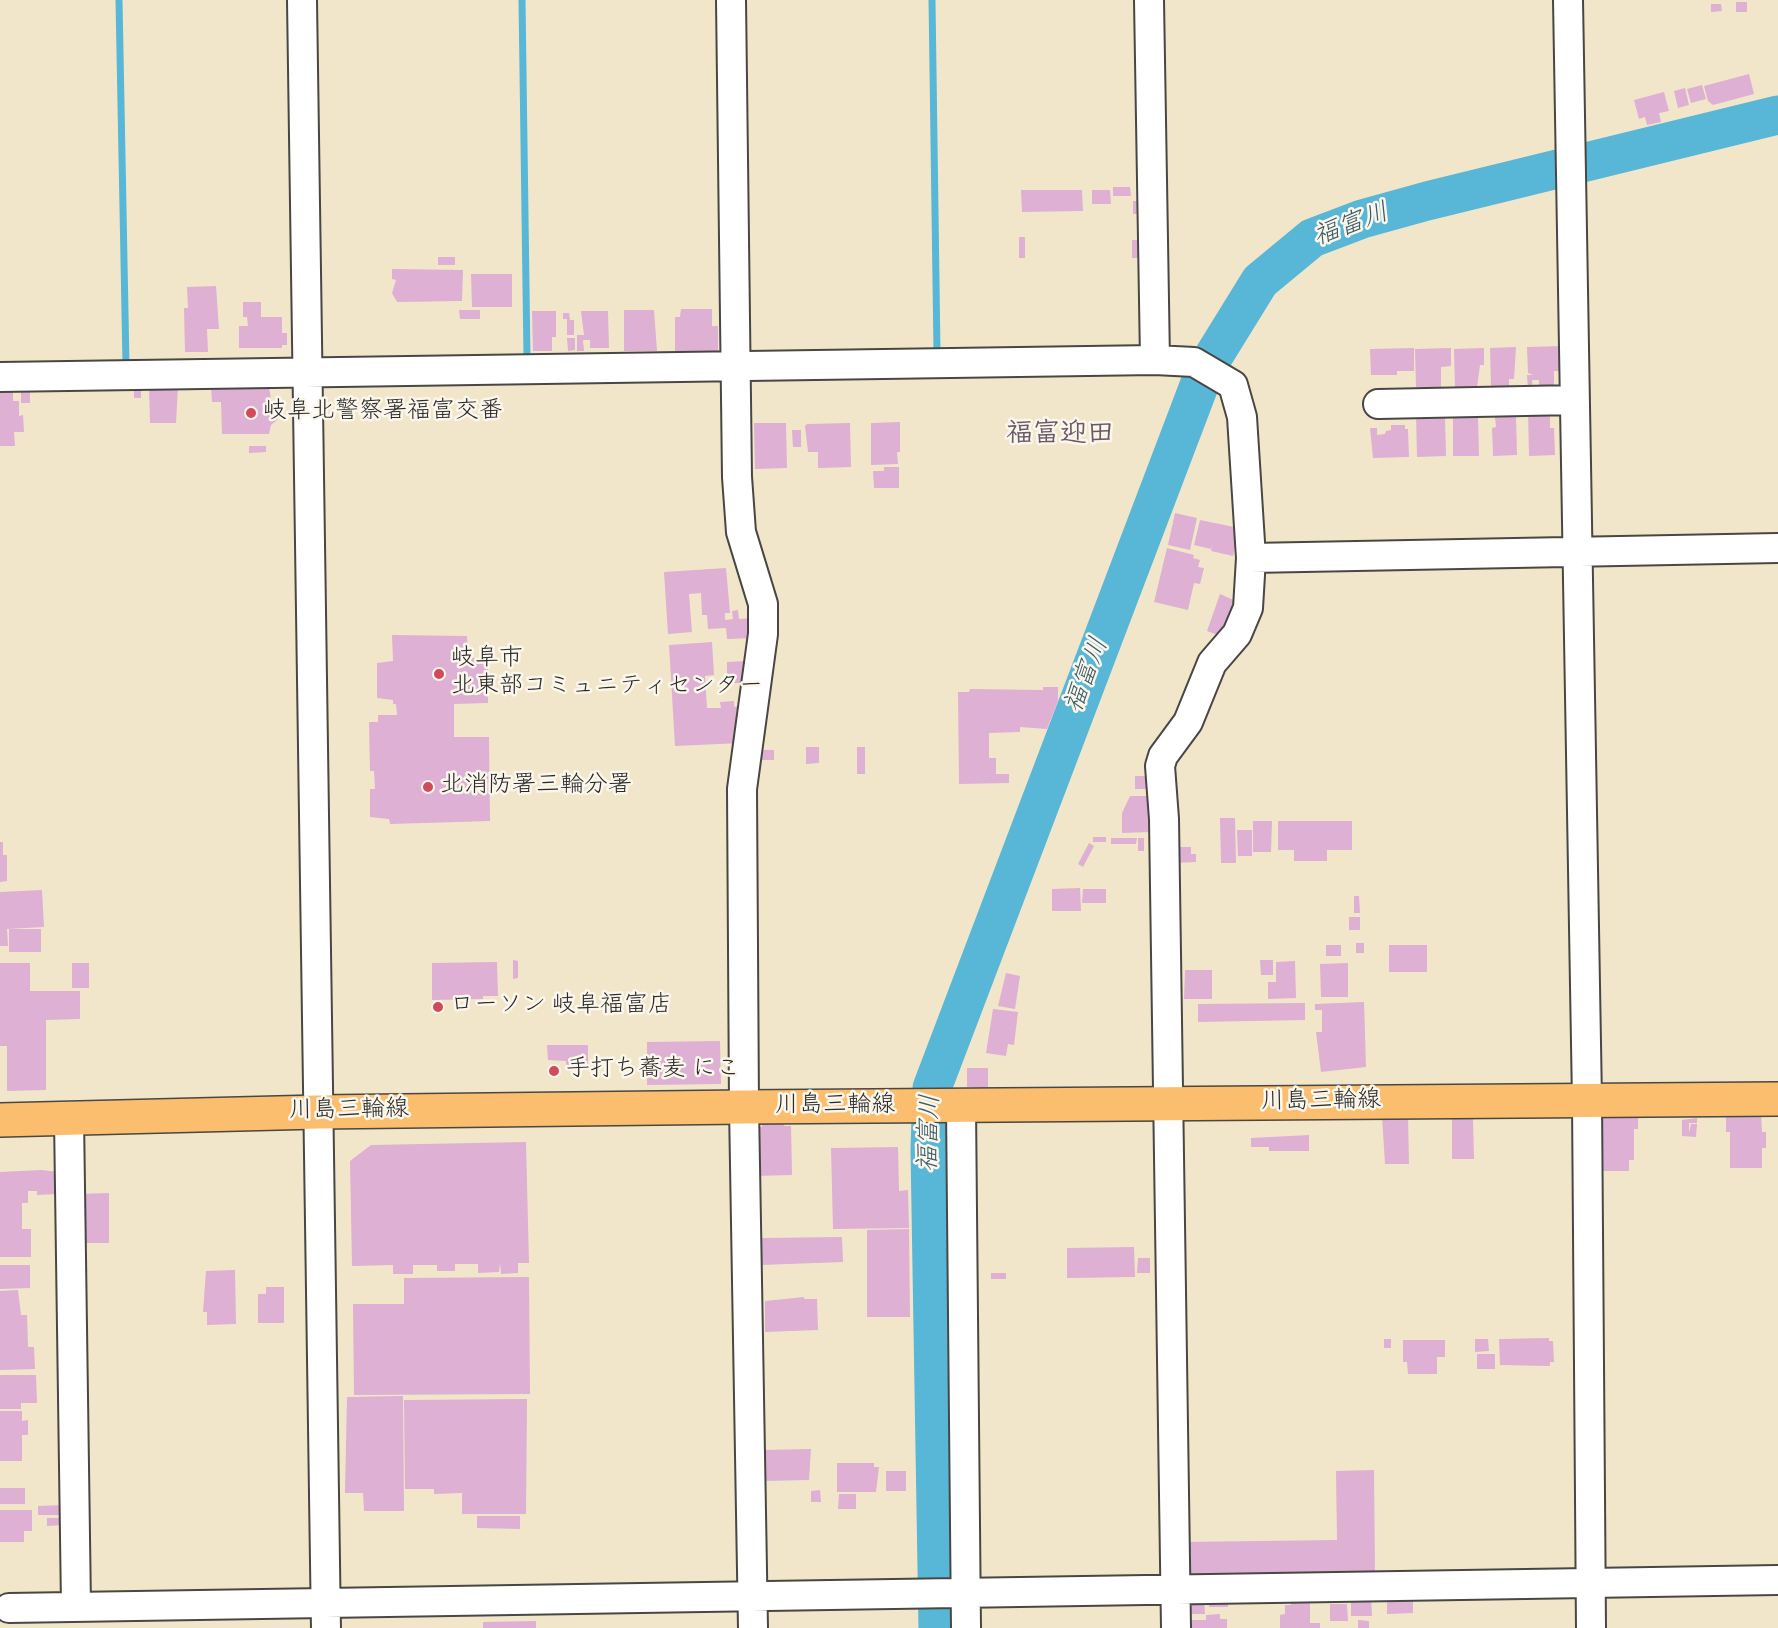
<!DOCTYPE html>
<html>
<head>
<meta charset="utf-8">
<style>
  body { margin:0 }
  canvas { display:block; background:#f1e6ca }
</style>
</head>
<body>
<canvas width="1778" height="1628"></canvas>
<script>
const ctx = document.querySelector('canvas').getContext('2d');
ctx.lineJoin = 'round';
function toPath(rows) {
  const path = new Path2D();
  for (const r of rows) {
    path.moveTo(r[0], r[1]);
    for (let i = 2; i < r.length; i += 2) path.lineTo(r[i], r[i + 1]);
  }
  return path;
}
function trace(path, color, width, dash) {
  ctx.strokeStyle = color;
  ctx.lineWidth = width;
  ctx.lineCap = dash ? 'butt' : 'round';
  ctx.setLineDash(dash || []);
  ctx.stroke(path);
}
function paint(path, color) {
  ctx.fillStyle = color;
  ctx.fill(path, 'evenodd');
}
function write(font, color, halo, rows, align = 'center') {
  ctx.font = font + ' "Indie Flower","Klee One",sans-serif';
  ctx.lineWidth = 5;
  ctx.setLineDash([]);
  ctx.textBaseline = 'middle';
  ctx.strokeStyle = halo;
  ctx.fillStyle = color;
  for (const [text, x, y, turn = 0] of rows) {
    ctx.save();
    ctx.translate(x, y);
    ctx.rotate((+turn || 0) * Math.PI / 180);
    ctx.textAlign = isNaN(turn) ? turn : align;
    if (halo) ctx.strokeText(text, 0, 0);
    ctx.fillText(text, 0, 0);
    ctx.restore();
  }
}
trace(toPath([
  [119,0,126,365,129,365],
  [522,0,527,358,532,358],
  [932,0,937,352,941,352],
  [1208,348,1215,352]
]), '#58b7d7', 7);
trace(toPath([
  [938,1628,930,1149,932,1088,1205,370,1260,281,1312,238,1362,219,1427,201,1778,115]
]), '#58b7d7', 39);
paint(toPath([
  [1736,2,1747,2,1747,12,1736,12],
  [1711,4,1721,4,1722,11,1711,12],
  [1749,74,1754,94,1713,105,1708,101,1704,86],
  [1702,85,1706,99,1691,103,1687,89],
  [1685,88,1689,105,1678,108,1674,91],
  [1664,92,1669,111,1659,113,1661,122,1647,125,1645,117,1639,119,1634,100],
  [1113,187,1130,187,1131,196,1113,196],
  [1021,190,1082,190,1083,211,1022,212],
  [1092,190,1110,190,1111,204,1092,204],
  [1133,201,1140,201,1141,214,1133,214],
  [1019,237,1025,237,1025,258,1019,258],
  [1132,240,1139,240,1139,258,1132,258],
  [438,257,455,257,455,265,438,265],
  [392,269,463,270,462,301,397,302,392,293,396,280,392,279],
  [471,274,512,274,512,307,472,307],
  [216,286,219,329,207,329,208,352,185,352,184,308,188,308,187,287],
  [243,302,261,302,261,317,282,317,282,333,287,333,287,345,282,345,282,348,239,348,239,326,248,326,247,317,243,317],
  [681,309,712,309,712,326,718,326,718,352,675,352,675,317,680,317],
  [459,310,480,310,480,319,460,319],
  [624,310,654,310,657,351,624,351],
  [532,311,556,311,556,337,552,337,552,351,533,351],
  [581,311,608,311,609,348,590,348,590,340,583,340,584,351,577,351,577,335,584,335],
  [563,313,569,313,570,320,574,320,574,335,567,335,567,319,563,319],
  [567,338,575,338,575,350,568,351],
  [1561,346,1561,371,1554,371,1554,386,1539,387,1539,380,1532,380,1533,389,1528,389,1527,375,1533,375,1528,373,1527,347],
  [1516,347,1514,379,1509,379,1509,387,1491,387,1490,348],
  [1414,348,1414,371,1397,371,1397,375,1371,375,1370,349],
  [1451,348,1451,366,1441,367,1441,387,1416,387,1415,349],
  [1484,348,1484,365,1480,365,1477,387,1455,388,1454,349],
  [134,384,141,384,141,398,134,398],
  [149,386,178,386,176,423,150,423],
  [211,387,269,387,271,399,280,410,278,419,271,425,269,434,222,434,221,402,212,402],
  [21,389,30,389,30,403,21,403],
  [13,390,13,401,19,401,19,416,23,415,24,432,14,432,15,446,0,446,0,391],
  [1528,411,1550,411,1550,428,1554,428,1555,455,1529,456],
  [1416,413,1422,413,1422,419,1445,418,1446,456,1417,457],
  [1453,415,1478,417,1479,456,1453,456],
  [1516,416,1517,455,1493,456,1492,428,1496,427,1495,417],
  [900,422,900,452,897,452,898,464,871,465,871,423],
  [754,423,786,423,787,468,755,469],
  [850,423,851,467,818,468,818,452,808,452,805,426,807,424],
  [1391,425,1405,425,1405,429,1408,429,1409,457,1373,458,1370,428,1377,428,1377,435,1385,434,1386,431,1391,430],
  [792,430,801,430,801,447,793,447],
  [249,446,266,446,266,452,249,453],
  [884,467,899,467,899,488,874,488,873,471,884,471],
  [1175,513,1197,518,1190,550,1168,545],
  [1200,520,1239,528,1233,556,1211,551,1213,542,1211,549,1194,545],
  [1167,548,1194,555,1193,558,1200,560,1198,567,1204,568,1200,584,1194,583,1188,610,1154,602],
  [726,568,730,613,725,613,725,620,733,619,732,611,738,610,739,619,752,618,753,638,727,639,726,628,708,629,707,615,702,615,701,593,689,594,692,632,668,634,664,572],
  [1220,594,1238,602,1220,636,1207,631],
  [392,635,467,636,468,658,488,658,488,703,454,704,454,737,489,737,490,821,390,824,389,819,370,817,370,789,375,789,374,771,370,771,369,722,378,722,378,715,397,715,396,704,393,704,393,700,377,698,377,663,393,661],
  [712,642,714,675,705,676,707,708,721,708,720,702,734,701,734,707,739,706,741,743,675,746,669,645],
  [746,661,746,683,727,683,727,662],
  [1043,687,1058,687,1058,701,1047,729,1020,727,1020,732,989,733,989,758,996,758,996,774,1009,774,1009,783,959,784,958,692,969,692,970,689,1043,690],
  [806,747,819,747,819,763,806,764],
  [857,747,865,747,865,774,857,774],
  [761,750,774,750,774,760,761,760],
  [1135,776,1150,776,1149,789,1135,789],
  [1130,796,1150,796,1150,832,1122,833,1122,813],
  [1220,818,1235,818,1236,863,1221,863],
  [1253,821,1272,821,1271,852,1253,852],
  [1278,821,1352,821,1352,850,1327,850,1327,861,1294,861,1294,850,1278,850],
  [1237,830,1252,830,1252,856,1238,856],
  [1093,837,1106,837,1106,842,1093,842],
  [1111,838,1137,838,1136,844,1111,844],
  [1138,838,1144,838,1144,851,1138,851],
  [0,842,3,842,3,855,7,855,7,881,0,882],
  [1089,843,1094,846,1083,867,1078,864],
  [1173,847,1191,847,1191,854,1196,854,1196,862,1174,863],
  [1080,888,1081,911,1052,911,1052,889],
  [1083,889,1106,889,1106,903,1082,903],
  [42,890,44,927,7,929,8,946,0,946,0,892],
  [1354,896,1359,896,1360,913,1354,913],
  [1349,917,1360,917,1360,930,1349,930],
  [9,929,41,929,41,952,9,952],
  [1356,943,1364,943,1364,953,1356,953],
  [1326,945,1341,945,1341,956,1326,956],
  [1389,945,1427,945,1427,972,1389,972],
  [513,960,518,961,518,978,513,979],
  [1260,960,1273,960,1273,975,1261,975],
  [1295,961,1296,998,1268,999,1268,982,1276,982,1276,962],
  [497,962,498,996,483,996,483,999,432,1000,432,963],
  [0,963,30,963,30,991,80,991,80,1019,46,1020,46,1090,7,1091,7,1046,0,1046],
  [72,963,89,963,89,988,72,988],
  [1348,963,1348,997,1321,997,1320,964],
  [1185,970,1212,970,1212,999,1184,999],
  [1006,973,1020,976,1015,1009,998,1006],
  [1364,1002,1366,1067,1321,1072,1316,1032,1322,1032,1322,1010,1315,1010,1315,1004],
  [1305,1003,1305,1020,1198,1022,1198,1004],
  [993,1009,1018,1012,1014,1045,1008,1044,1006,1056,986,1053],
  [720,1041,721,1084,647,1085,647,1042],
  [547,1045,588,1045,588,1065,566,1065,566,1061,548,1060],
  [967,1068,988,1068,988,1088,967,1087],
  [1726,1114,1761,1114,1762,1132,1766,1132,1766,1148,1762,1148,1762,1168,1730,1168,1730,1132,1726,1132],
  [1382,1116,1408,1116,1409,1164,1385,1164],
  [1601,1116,1638,1116,1638,1129,1634,1129,1634,1160,1629,1160,1629,1171,1600,1171],
  [1452,1117,1473,1117,1474,1159,1452,1159],
  [1697,1118,1697,1123,1689,1123,1689,1133,1691,1124,1697,1124,1696,1137,1682,1136,1682,1120],
  [762,1120,784,1120,784,1126,791,1126,792,1175,755,1176,755,1127,762,1127],
  [1309,1135,1309,1151,1269,1151,1269,1147,1251,1147,1251,1138],
  [526,1142,529,1263,518,1263,518,1273,501,1274,500,1263,499,1272,478,1273,478,1264,455,1264,455,1271,437,1271,437,1265,413,1265,413,1274,393,1274,393,1265,352,1266,350,1161,371,1145],
  [898,1147,899,1191,908,1190,909,1228,833,1229,831,1148],
  [41,1170,59,1172,59,1194,37,1195,37,1191,28,1191,28,1203,22,1203,22,1229,31,1229,31,1257,0,1257,0,1172],
  [109,1193,109,1243,78,1243,77,1194],
  [909,1229,910,1317,867,1317,867,1230],
  [842,1237,843,1262,761,1265,761,1238],
  [1134,1247,1135,1277,1067,1278,1067,1248],
  [1138,1258,1150,1258,1150,1273,1137,1273],
  [0,1265,30,1265,30,1288,0,1289],
  [235,1270,236,1324,207,1325,207,1312,203,1312,206,1271],
  [991,1273,1006,1273,1006,1279,991,1279],
  [529,1277,530,1394,354,1395,353,1304,404,1304,404,1278],
  [266,1287,284,1287,284,1323,258,1323,258,1294,266,1294],
  [18,1290,21,1315,27,1315,28,1347,34,1347,35,1369,0,1370,0,1291],
  [804,1297,804,1299,817,1299,818,1330,765,1332,765,1301],
  [1549,1338,1549,1341,1553,1341,1554,1362,1550,1362,1550,1366,1500,1365,1499,1339],
  [1384,1339,1391,1339,1391,1348,1384,1348],
  [1475,1339,1488,1339,1489,1351,1475,1352],
  [1403,1340,1445,1340,1445,1357,1437,1357,1437,1374,1408,1374,1407,1362,1403,1362],
  [1477,1354,1495,1354,1495,1369,1477,1369],
  [0,1375,36,1375,37,1403,21,1403,21,1409,0,1409],
  [403,1396,404,1511,364,1511,363,1493,345,1493,347,1397],
  [527,1399,526,1514,462,1514,462,1493,434,1494,434,1489,405,1489,404,1400],
  [0,1411,22,1411,22,1421,28,1420,28,1435,22,1435,22,1461,0,1461],
  [811,1449,809,1480,763,1481,763,1450],
  [837,1463,874,1463,874,1467,879,1467,876,1492,837,1492],
  [1374,1470,1375,1573,1184,1576,1183,1542,1337,1540,1336,1471],
  [886,1471,906,1471,906,1491,886,1491],
  [0,1488,25,1488,25,1504,0,1504],
  [820,1490,821,1502,811,1502,811,1491],
  [839,1494,856,1494,856,1509,838,1509],
  [64,1505,65,1515,38,1515,38,1506],
  [0,1510,32,1510,32,1531,24,1531,24,1542,0,1542],
  [477,1516,520,1516,520,1529,477,1528],
  [47,1518,65,1518,65,1525,47,1526],
  [1387,1596,1413,1596,1413,1613,1387,1614],
  [1351,1597,1371,1597,1372,1616,1351,1616],
  [1291,1598,1310,1598,1310,1623,1320,1623,1320,1628,1280,1628,1280,1615,1285,1614,1285,1605,1291,1605],
  [1209,1599,1228,1599,1228,1607,1209,1607],
  [1189,1600,1204,1600,1205,1614,1189,1614],
  [1330,1604,1347,1604,1348,1621,1330,1621],
  [1220,1614,1220,1619,1227,1619,1227,1628,1183,1628,1183,1620,1206,1620,1206,1615],
  [1358,1620,1369,1621,1369,1628,1358,1628],
  [536,1621,536,1628,483,1628,483,1622]
]), '#ddb0d4');
const minor = toPath([
  [302,0,326,1628],
  [731,0,737,477,741,532,763,604,763,634,742,789,744,1107,753,1628],
  [1149,0,1155,360],
  [1568,0,1587,1100,1591,1628],
  [0,377,1155,360,1194,362,1233,385,1242,417,1251,558,1248,608,1237,634,1212,663,1188,722,1163,756,1160,766,1164,819,1176,1628],
  [1378,404,1574,400],
  [1251,558,1778,548],
  [961,1107,966,1628],
  [69,1118,76,1606],
  [9,1608,1778,1580]
]);
const major = toPath([
  [0,1120,318,1112,744,1107,1778,1099]
]);
trace(minor, '#494743', 32);
trace(major, '#494743', 36);
trace(minor, '#fff', 28);
trace(major, '#fabe6e', 33);
for (const [x, y, r, color] of [
  [251,413,6,"#d1495b"],
  [439,674,6,"#d1495b"],
  [428,787,6,"#d1495b"],
  [438,1007,6,"#d1495b"],
  [554,1071,6,"#d1495b"]
]) {
  const dot = new Path2D();
  dot.arc(x, y, r, 0, 2 * Math.PI);
  ctx.fillStyle = color;
  ctx.fill(dot);
  trace(dot, '#fbf7ec', 2);
}
write('24px', '#2b2b2b', '#fbf7ec', [
  ["岐阜北警察署福富交番",263,413],
  ["岐阜市",451,660],
  ["北東部コミュニティセンター",451,688],
  ["北消防署三輪分署",440,787],
  ["ローソン 岐阜福富店",450,1007],
  ["手打ち蕎麦 にこ",566,1071]
], 'left');
write('24px', '#2b2b2b', '#fbf7ec', [
  ["川島三輪線",1321,1103,-1],
  ["川島三輪線",835,1107],
  ["川島三輪線",349,1112,-1]
]);
write('italic 26px', '#3b5c67', '#fbf7ec', [
  ["福富川",1352,227,-20],
  ["福富川",1089,676,-69],
  ["福富川",932,1133,-88]
]);
write('bold 27px', '#695a66', '#fbf7ec', [
  ["福富迎田",1060,437]
]);
</script>
</body>
</html>
